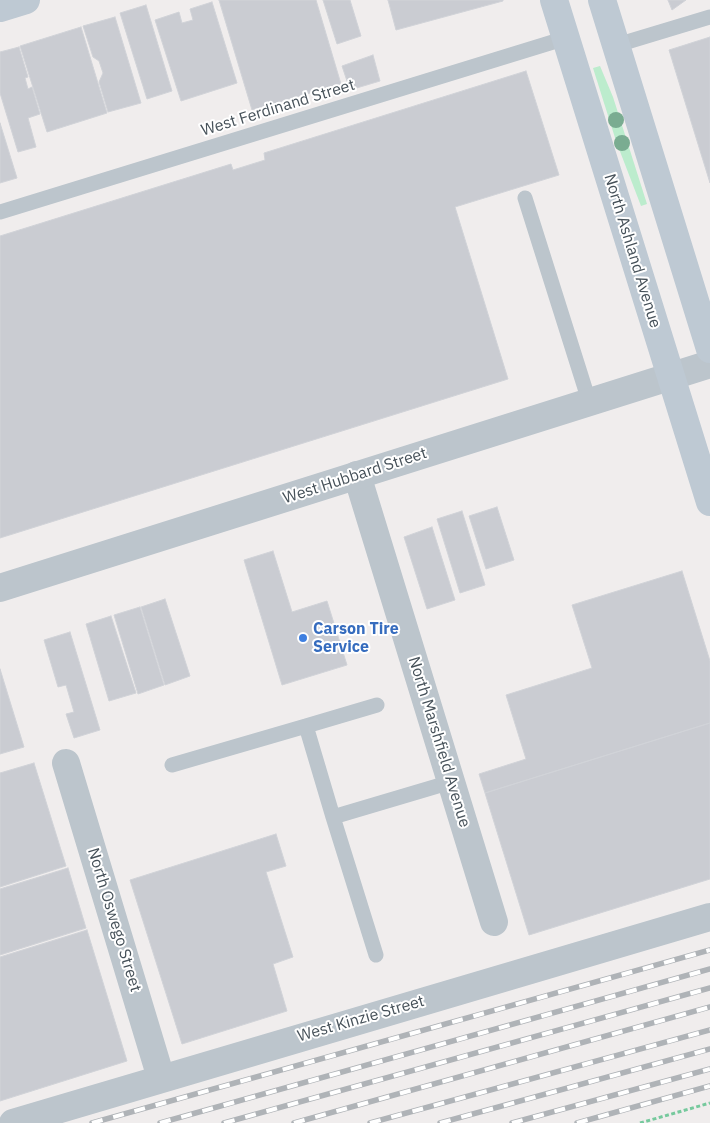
<!DOCTYPE html>
<html>
<head>
<meta charset="utf-8">
<style>
  body { margin:0 }
  canvas { display:block; background:#f0eded }
</style>
</head>
<body>
<canvas width="710" height="1123"></canvas>
<script>
const ctx = document.querySelector('canvas').getContext('2d');
ctx.lineJoin = 'round';
function paint(path, color) {
  ctx.fillStyle = color;
  ctx.fill(path, 'evenodd');
}
function toPath(rows) {
  const path = new Path2D();
  for (const r of rows) {
    path.moveTo(r[0], r[1]);
    for (let i = 2; i < r.length; i += 2) path.lineTo(r[i], r[i + 1]);
  }
  return path;
}
function trace(path, color, width, dash) {
  ctx.strokeStyle = color;
  ctx.lineWidth = width;
  ctx.lineCap = dash ? 'butt' : 'round';
  ctx.setLineDash(dash || []);
  ctx.stroke(path);
}
function write(font, color, halo, rows, align = 'center') {
  ctx.font = font + ' "IBM Plex Sans",sans-serif';
  ctx.lineWidth = 4;
  ctx.setLineDash([]);
  ctx.textBaseline = 'middle';
  ctx.strokeStyle = halo;
  ctx.fillStyle = color;
  for (const [text, x, y, turn = 0] of rows) {
    ctx.save();
    ctx.translate(x, y);
    ctx.rotate((+turn || 0) * Math.PI / 180);
    ctx.textAlign = isNaN(turn) ? turn : align;
    if (halo) ctx.strokeText(text, 0, 0);
    ctx.fillText(text, 0, 0);
    ctx.restore();
  }
}
paint(toPath([
  [600,66,613,97,647,204,641,206,616,141,593,68]
]), '#bceccd');
const building = toPath([
  [219,0,316,0,341,84,252,110,219,0],
  [323,0,350,0,361,36,337,44,323,0],
  [388,0,503,0,503,1,396,30,388,0],
  [668,0,686,0,672,10,668,0],
  [212,2,237,83,181,101,155,20,179,12,182,23,193,20,190,9,212,2],
  [146,5,172,91,147,99,120,13,146,5],
  [115,17,141,103,108,112,99,82,103,73,99,61,93,57,83,26,115,17],
  [81,27,107,113,47,132,20,46,81,27],
  [710,37,710,183,669,50,710,37],
  [19,47,28,77,25,78,28,89,32,87,40,114,28,118,36,147,18,152,0,93,0,52,19,47],
  [373,55,380,81,350,90,342,66,373,55],
  [526,71,559,175,455,207,508,379,0,538,0,236,231,164,233,170,265,160,264,153,526,71],
  [0,123,17,178,0,183,0,123],
  [497,507,514,560,486,569,469,516,497,507],
  [462,511,485,585,460,593,437,519,462,511],
  [432,527,455,600,427,609,404,537,432,527],
  [273,551,292,612,327,601,347,665,282,685,244,560,273,551],
  [682,571,710,661,710,723,485,793,479,774,526,759,506,695,592,668,572,605,682,571],
  [165,599,190,676,165,685,141,607,165,599],
  [140,607,164,685,138,694,114,615,140,607],
  [111,616,136,693,109,701,86,624,111,616],
  [70,632,100,730,74,738,66,714,74,712,66,685,58,687,44,640,70,632],
  [0,669,24,747,0,754,0,669],
  [710,723,710,879,529,935,485,793,710,723],
  [34,763,66,866,0,887,0,773,34,763],
  [276,834,286,866,266,872,293,957,273,964,287,1011,182,1044,130,880,276,834],
  [68,868,86,928,0,955,0,889,68,868],
  [87,930,127,1061,0,1101,0,957,87,930]
]);
paint(building, '#caccd2');
trace(building, '#d1d3d8', 1);
trace(toPath([
  [640,1123,710,1103]
]), '#76c99d', 3, [4, 2.5]);
trace(toPath([
  [617,45,710,17],
  [525,198,589,401],
  [0,212,566,38],
  [306,726,377,705],
  [172,765,306,726,333,817],
  [376,955,333,817,451,782]
]), '#bcc5cc', 15);
trace(toPath([
  [357,475,494,922],
  [66,763,161,1078],
  [13,1123,710,917]
]), '#bcc5cc', 28);
trace(toPath([
  [0,588,710,364]
]), '#bcc5cc', 28);
trace(toPath([
  [554,0,710,502],
  [602,0,710,349],
  [0,8,26,0]
]), '#bec9d3', 28);
const rail = toPath([
  [92,1123,710,950],
  [160,1123,710,969],
  [224,1123,710,988],
  [294,1123,710,1007],
  [370,1123,710,1030],
  [440,1123,710,1049],
  [512,1123,710,1069],
  [577,1123,710,1086]
]);
trace(rail, '#afb3b7', 5.5);
trace(rail, '#fff', 4, [11]);
ctx.fillStyle = '#7aac91';
for (const [x, y] of [
  [616,120],
  [622,143]
]) {
  ctx.beginPath();
  ctx.arc(x, y, 8, 0, 2 * Math.PI);
  ctx.fill();
}
for (const [x, y, r, color] of [
  [303,638,5,"#3f7fe0"]
]) {
  const dot = new Path2D();
  dot.arc(x, y, r, 0, 2 * Math.PI);
  ctx.fillStyle = color;
  ctx.fill(dot);
  trace(dot, '#fff', 2);
}
write('16px', '#465159', '#fff', [
  ["West Ferdinand Street",278,108,-17],
  ["North Ashland Avenue",632,251,73],
  ["West Hubbard Street",355,476,-18],
  ["North Marshfield Avenue",439,742,73],
  ["North Oswego Street",114,920,73],
  ["West Kinzie Street",361,1019,-16]
]);
write('bold 16px', '#366cbe', '#fff', [
  ["Carson Tire",313,629],
  ["Service",313,647]
], 'left');
</script>
</body>
</html>
